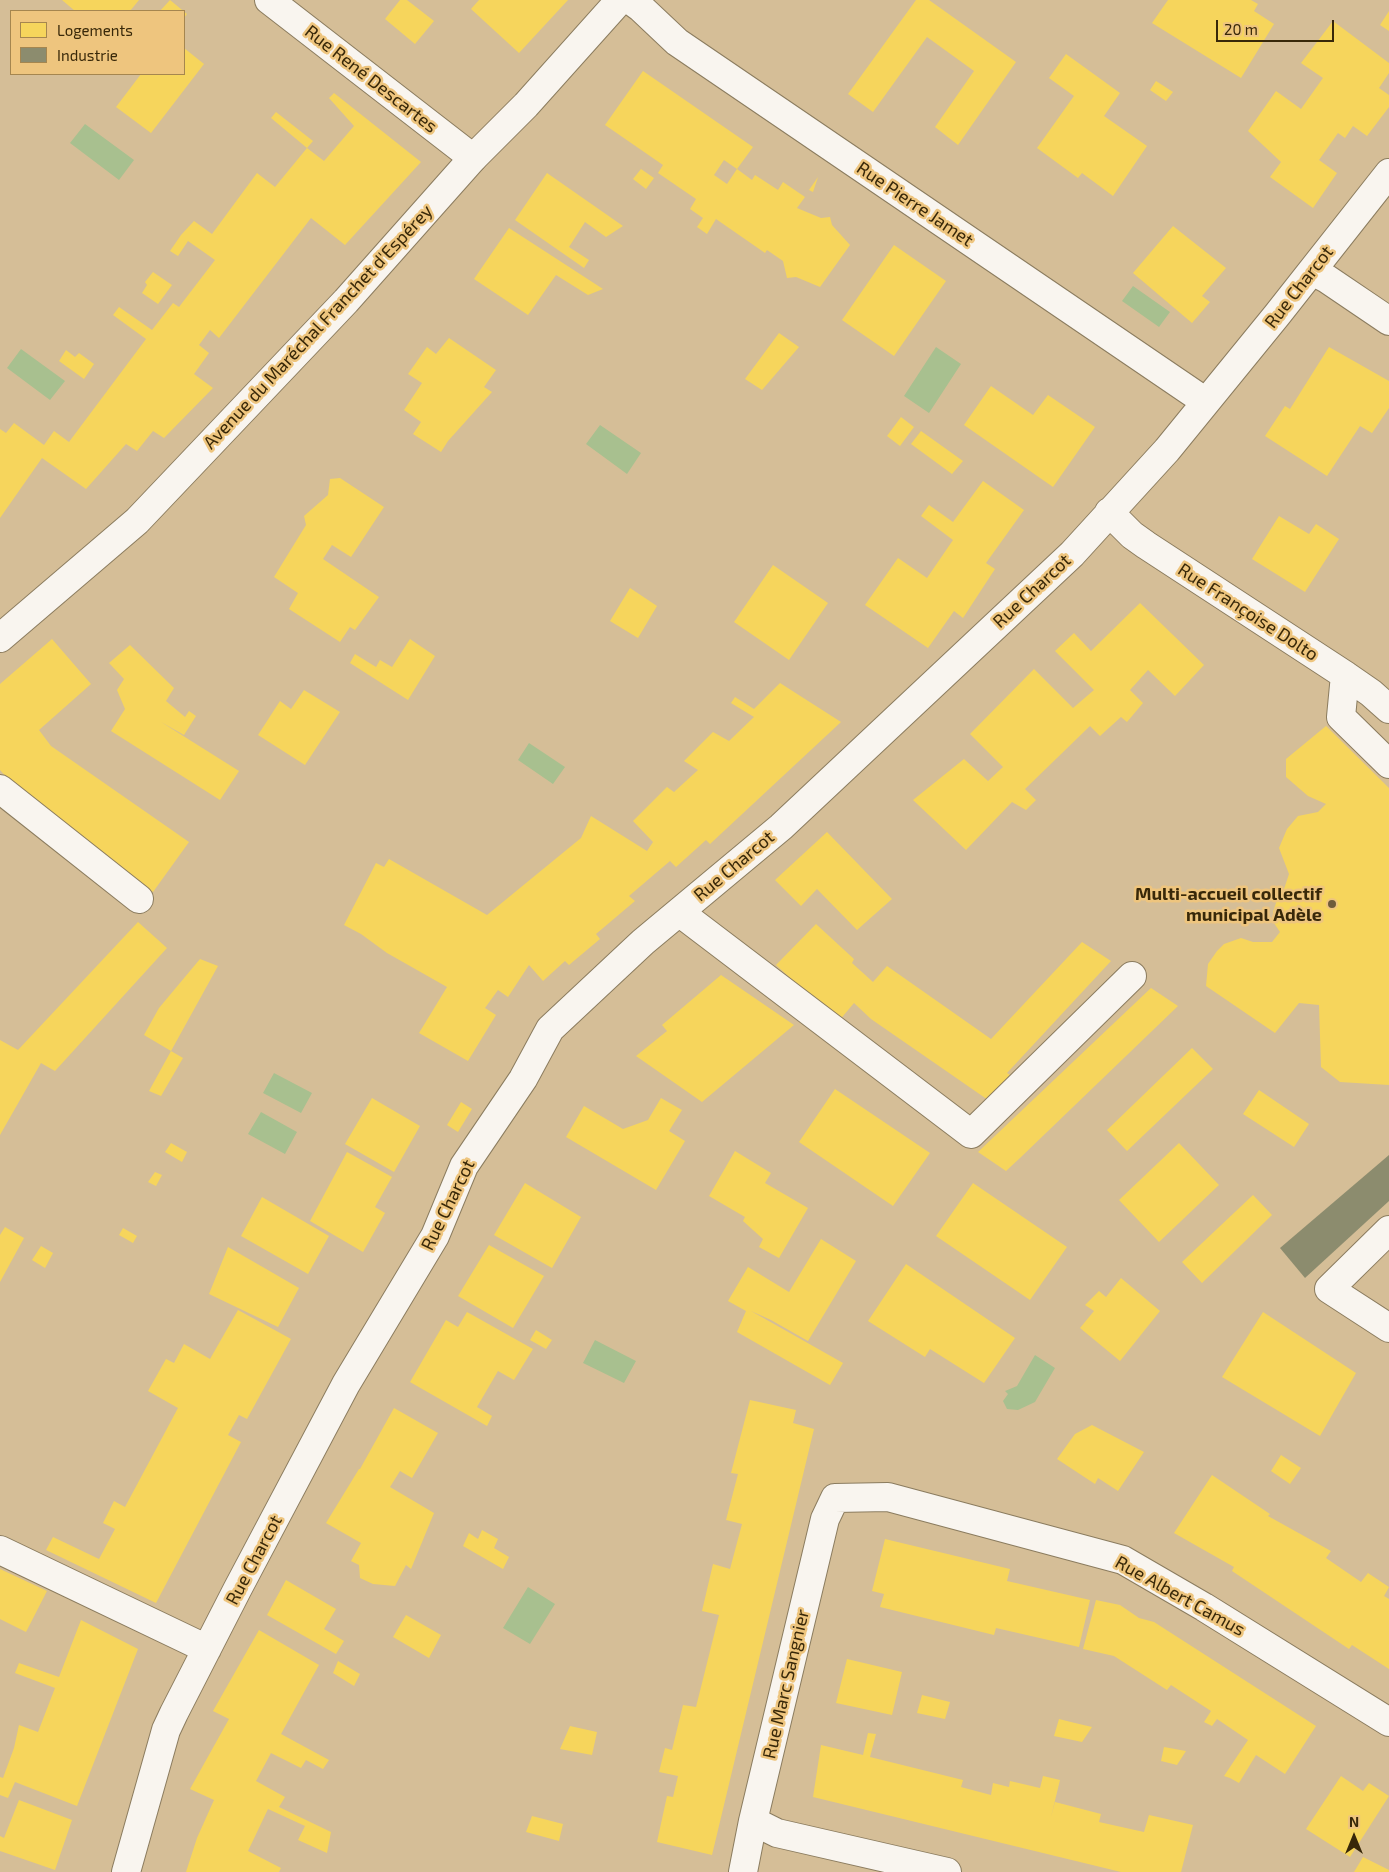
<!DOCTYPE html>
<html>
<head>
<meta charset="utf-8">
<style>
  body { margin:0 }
  #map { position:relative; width:1389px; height:1872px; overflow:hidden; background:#d5be97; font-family:"Exo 2",sans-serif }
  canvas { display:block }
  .legend { position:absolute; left:10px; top:10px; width:175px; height:65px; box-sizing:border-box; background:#eec57e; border:1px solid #a5864f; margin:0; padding:6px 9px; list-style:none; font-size:15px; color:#382809 }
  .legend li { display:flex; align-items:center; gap:10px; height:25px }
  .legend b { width:25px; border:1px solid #a5864f }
  .north { position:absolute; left:1329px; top:1812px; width:50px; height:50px; -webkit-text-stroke:4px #eec57e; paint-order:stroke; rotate:0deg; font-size:14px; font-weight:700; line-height:20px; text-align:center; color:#382809 }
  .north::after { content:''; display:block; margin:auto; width:18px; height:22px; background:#382809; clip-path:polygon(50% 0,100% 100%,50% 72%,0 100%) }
  .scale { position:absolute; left:1216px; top:20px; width:118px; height:22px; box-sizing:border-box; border:2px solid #382809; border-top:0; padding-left:6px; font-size:15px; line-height:18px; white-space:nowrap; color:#382809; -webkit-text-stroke:4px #eec57e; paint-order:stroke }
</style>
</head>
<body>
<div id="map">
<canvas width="1389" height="1872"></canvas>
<ul class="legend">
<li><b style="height:14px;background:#f6d55c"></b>Logements</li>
<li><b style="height:14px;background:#8c8c6e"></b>Industrie</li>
</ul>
<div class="north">N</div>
<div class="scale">20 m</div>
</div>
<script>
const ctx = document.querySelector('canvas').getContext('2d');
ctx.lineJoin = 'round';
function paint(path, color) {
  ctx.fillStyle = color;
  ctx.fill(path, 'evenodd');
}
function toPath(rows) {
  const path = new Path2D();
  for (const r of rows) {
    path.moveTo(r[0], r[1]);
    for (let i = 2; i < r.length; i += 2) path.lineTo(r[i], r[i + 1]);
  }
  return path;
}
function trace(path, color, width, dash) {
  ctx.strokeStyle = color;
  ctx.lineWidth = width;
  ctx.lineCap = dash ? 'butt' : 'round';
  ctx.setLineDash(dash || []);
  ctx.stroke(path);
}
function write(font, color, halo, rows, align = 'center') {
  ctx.font = font + ' "Exo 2",sans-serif';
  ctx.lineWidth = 5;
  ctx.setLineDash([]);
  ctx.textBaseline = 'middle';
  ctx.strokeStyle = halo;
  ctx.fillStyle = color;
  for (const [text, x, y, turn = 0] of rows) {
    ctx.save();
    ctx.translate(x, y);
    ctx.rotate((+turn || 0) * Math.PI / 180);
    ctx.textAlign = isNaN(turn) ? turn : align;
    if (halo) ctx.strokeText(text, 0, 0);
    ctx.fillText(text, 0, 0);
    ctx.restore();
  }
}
paint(toPath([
  [85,124,134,160,119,180,70,143],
  [1133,286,1170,312,1159,327,1122,301],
  [936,347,961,364,929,413,904,396],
  [21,349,65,381,50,400,7,368],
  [600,425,641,453,627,474,586,444],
  [529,743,565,767,553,784,518,760],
  [274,1073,312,1093,301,1113,263,1093],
  [261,1112,297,1132,285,1154,248,1134],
  [595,1340,636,1361,624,1383,583,1363],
  [1035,1355,1055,1368,1035,1402,1018,1410,1007,1409,1003,1401,1008,1394,1005,1391,1017,1386],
  [528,1587,555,1604,530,1644,503,1628]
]), '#a8c08f');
paint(toPath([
  [62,0,139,0,130,11,75,11],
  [170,0,187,14,184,18,184,11,160,11],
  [400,0,407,0,434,21,415,44,385,19],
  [479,0,568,0,519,53,471,9],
  [916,0,929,0,1016,62,958,145,935,127,974,71,927,37,873,112,848,94],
  [1168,0,1251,0,1258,4,1254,11,1274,24,1241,78,1152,23],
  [1389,11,1389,31,1380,25],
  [1333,21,1389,63,1389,73,1379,88,1389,95,1389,107,1367,136,1353,126,1345,138,1338,133,1319,160,1337,173,1313,208,1270,177,1281,162,1248,131,1276,91,1301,109,1323,78,1301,63],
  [184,48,204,64,151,133,116,107,141,74,184,74],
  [1066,54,1120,93,1104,116,1147,146,1113,196,1082,173,1078,178,1037,148,1074,96,1049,78],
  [643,71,753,147,737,169,724,160,714,175,727,184,737,169,752,180,755,175,778,190,783,182,805,197,797,208,821,218,830,217,832,225,850,245,820,287,796,277,787,278,783,261,767,250,765,253,716,219,707,234,697,227,703,218,690,209,696,199,658,173,663,165,605,125],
  [1156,81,1173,92,1166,101,1150,90],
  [334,93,421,162,345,245,311,218,219,338,210,330,199,345,209,353,194,374,213,388,164,438,153,431,137,451,126,444,86,489,42,458,0,518,0,429,6,433,14,423,44,445,54,431,69,442,146,339,113,315,119,307,152,330,173,303,179,307,215,260,188,241,178,256,170,251,181,235,194,221,212,234,257,173,275,187,307,148,324,161,354,126,329,98],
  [276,112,313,141,307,148,271,118],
  [641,169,654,178,646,189,633,179],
  [547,173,623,226,606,237,585,222,569,247,589,260,584,268,515,220],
  [818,177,813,192,809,190],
  [1173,226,1226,268,1202,296,1210,302,1192,323,1133,273],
  [509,228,603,289,588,295,556,275,528,315,474,279],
  [894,245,946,281,894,356,842,320],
  [153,272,172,285,158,304,142,293,147,285,145,282],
  [779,333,799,347,762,390,745,379],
  [449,338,496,370,484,387,492,392,448,441,441,452,413,434,421,422,404,410,422,383,408,374,427,347,436,354],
  [1329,347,1389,381,1389,408,1372,433,1360,426,1327,476,1265,436,1285,406,1290,409],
  [66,350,75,357,79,353,94,364,84,379,59,361],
  [991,386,1033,415,1048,395,1095,427,1053,487,964,425],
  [901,417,914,427,900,446,887,436],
  [921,431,963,461,952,474,911,444],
  [340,478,384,507,351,557,332,545,323,559,379,597,355,630,350,627,340,642,289,609,298,593,274,577,306,525,304,516,328,495,330,479],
  [983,481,1024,510,986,563,995,569,963,618,954,611,928,648,865,605,898,558,927,578,953,540,921,516,929,505,953,522],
  [1279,516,1309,534,1316,524,1339,539,1305,592,1252,559],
  [773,565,828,603,789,660,734,622],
  [630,588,657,606,638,638,610,621],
  [1140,603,1204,665,1175,696,1148,670,1130,690,1143,703,1127,722,1121,717,1100,736,1090,726,1025,789,1036,800,1026,810,1012,802,966,850,913,800,964,759,988,781,1003,767,970,734,1034,669,1073,708,1094,690,1055,651,1074,633,1091,651],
  [52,639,91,684,39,730,51,746,189,842,153,892,17,789,0,770,0,684],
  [410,639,435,656,408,700,350,663,355,654,376,667,380,660,392,667],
  [130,645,174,688,166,701,185,717,189,711,196,716,184,735,161,722,239,771,220,800,111,731,125,709,117,690,124,679,109,663],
  [780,683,841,722,710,844,706,840,676,867,670,861,629,896,635,901,596,934,600,939,569,965,565,961,543,981,529,965,508,997,498,990,485,1008,496,1015,468,1061,419,1033,447,987,387,953,361,934,344,925,376,863,384,867,389,859,487,915,581,838,591,816,647,851,653,842,633,821,667,787,674,792,698,770,684,761,713,732,729,741,754,717,731,703,735,697,754,709],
  [304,690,340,712,305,765,258,735,280,701,291,709],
  [1326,726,1389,788,1389,1085,1340,1082,1321,1067,1319,1005,1299,1003,1275,1033,1206,986,1208,964,1217,951,1224,944,1241,938,1253,942,1272,942,1280,932,1274,923,1273,912,1278,897,1284,889,1289,874,1279,848,1287,829,1298,816,1318,812,1326,804,1308,796,1286,777,1286,759],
  [827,832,892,899,857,930,817,889,801,906,775,880],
  [138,922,167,948,55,1071,41,1063,0,1135,0,1040,18,1050],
  [816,924,854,959,852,963,873,982,887,966,991,1039,1082,942,1111,961,1007,1073,1010,1075,991,1102,871,1019,854,1003,838,1022,776,965],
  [200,959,218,966,171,1051,144,1035,159,1008],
  [721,975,794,1025,702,1102,636,1056,667,1031,662,1025],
  [1151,988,1178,1006,1020,1158,1006,1171,978,1152],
  [1192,1048,1213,1069,1127,1151,1107,1130],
  [171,1051,183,1058,161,1096,149,1091],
  [835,1089,930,1153,893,1206,799,1142],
  [1259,1090,1309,1124,1294,1147,1243,1114],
  [372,1098,420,1126,394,1172,345,1144],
  [661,1098,682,1110,669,1131,685,1141,656,1190,566,1137,584,1106,623,1129,648,1120],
  [461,1102,472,1109,458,1132,447,1125],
  [171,1143,187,1152,182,1162,165,1152],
  [1179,1143,1219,1185,1159,1242,1119,1200],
  [735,1151,771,1173,765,1183,808,1208,779,1258,759,1247,763,1239,743,1221,745,1217,709,1196],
  [347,1152,392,1177,375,1207,385,1213,363,1252,310,1221],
  [155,1172,162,1175,156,1186,148,1182],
  [525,1183,581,1217,552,1268,494,1235],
  [973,1183,1067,1247,1030,1300,936,1236],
  [1253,1195,1272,1215,1202,1283,1182,1262],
  [262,1197,329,1236,308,1274,241,1236],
  [5,1227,24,1238,0,1282,0,1235],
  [123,1228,137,1236,133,1243,119,1235],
  [821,1239,856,1261,808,1341,771,1320,751,1311,843,1363,830,1385,737,1332,746,1311,728,1301,748,1267,789,1292],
  [489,1245,544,1276,513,1328,458,1296],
  [41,1246,53,1253,45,1268,32,1260],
  [228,1247,299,1288,278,1327,209,1294],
  [906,1264,1015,1338,984,1383,930,1349,925,1357,868,1321],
  [1121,1278,1160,1311,1120,1361,1080,1328,1094,1311,1085,1305,1099,1291,1106,1297],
  [238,1310,291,1339,247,1419,239,1415,228,1435,241,1442,156,1603,46,1550,53,1537,99,1559,115,1529,103,1523,114,1501,125,1507,178,1408,148,1391,166,1359,174,1363,184,1344,210,1359],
  [467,1312,533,1349,514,1380,498,1371,477,1407,492,1416,487,1426,410,1382,446,1320,458,1327],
  [1263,1312,1356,1373,1320,1436,1222,1377],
  [536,1330,552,1340,546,1349,530,1340],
  [750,1400,796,1410,793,1423,814,1429,712,1855,657,1842,667,1796,673,1797,678,1776,659,1772,665,1748,672,1750,683,1705,696,1707,719,1615,702,1611,713,1564,730,1569,742,1524,726,1520,738,1474,731,1473],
  [394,1408,438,1433,412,1478,400,1471,390,1487,434,1513,411,1569,406,1565,395,1586,373,1584,360,1578,359,1565,351,1561,361,1543,326,1523,359,1469,360,1469],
  [1092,1425,1144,1452,1118,1491,1098,1478,1095,1484,1057,1459,1075,1434],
  [1281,1455,1301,1468,1290,1484,1271,1471],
  [1212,1475,1270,1514,1268,1516,1331,1551,1326,1558,1361,1582,1368,1573,1389,1587,1384,1596,1389,1599,1389,1669,1352,1645,1349,1649,1232,1571,1234,1567,1174,1533],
  [482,1530,498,1539,494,1548,509,1557,503,1569,463,1546,469,1533,478,1539],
  [885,1539,1010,1569,1007,1581,1090,1600,1079,1647,996,1628,994,1635,880,1607,884,1594,872,1591],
  [0,1569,47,1591,26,1632,0,1619],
  [286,1580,336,1609,324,1629,344,1641,336,1654,267,1615],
  [1096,1600,1120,1605,1139,1618,1154,1622,1316,1726,1285,1774,1256,1755,1239,1783,1230,1778,1224,1776,1248,1740,1217,1719,1212,1726,1204,1722,1211,1711,1171,1685,1167,1690,1114,1656,1083,1649],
  [406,1615,441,1635,429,1658,393,1637],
  [81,1620,138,1649,77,1806,15,1782,8,1798,0,1795,0,1777,3,1778,14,1748,19,1725,38,1732,55,1688,15,1673,19,1663,59,1677],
  [259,1630,319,1665,281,1734,329,1760,323,1769,306,1760,301,1768,271,1753,256,1781,285,1797,279,1807,331,1832,327,1853,298,1840,305,1826,268,1809,248,1851,281,1868,279,1872,186,1872,197,1838,214,1800,190,1789,229,1719,213,1711],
  [847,1659,902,1672,892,1715,836,1703],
  [338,1661,360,1674,354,1686,333,1673],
  [922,1695,950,1702,945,1719,917,1713],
  [1059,1719,1075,1723,1092,1727,1082,1742,1054,1736],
  [570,1726,597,1732,592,1755,560,1749],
  [868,1733,876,1734,870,1757,963,1780,961,1787,991,1795,993,1783,1009,1787,1010,1781,1040,1788,1043,1776,1060,1780,1051,1817,1055,1802,1101,1814,1099,1822,1144,1832,1149,1815,1193,1825,1181,1872,1121,1872,813,1797,821,1745,863,1755],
  [1164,1747,1186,1751,1177,1765,1161,1761],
  [1341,1776,1363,1791,1369,1783,1389,1796,1350,1857,1306,1829],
  [19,1800,72,1820,55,1870,0,1851,0,1836,4,1838],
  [532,1816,563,1824,559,1841,526,1832],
  [1363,1857,1389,1870,1389,1872,1354,1872]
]), '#f6d55c');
paint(toPath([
  [1389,1155,1389,1201,1305,1278,1280,1248]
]), '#8c8c6e');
const minor = toPath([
  [269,0,473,158],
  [630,0,641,8,677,42,1206,402],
  [1312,271,1327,279,1389,321],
  [1109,512,1132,535,1146,545,1345,675,1371,693,1389,709],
  [1345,675,1341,717,1389,764],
  [0,789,139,899],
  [679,912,971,1134,1132,976],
  [1389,1230,1329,1289,1389,1328],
  [0,1550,207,1649],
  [753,1821,777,1833,947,1872],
  [126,1872,166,1730,174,1713,237,1590,346,1384,435,1236,464,1166,523,1079,550,1029,643,942,781,827,1072,554,1167,450,1277,315,1389,173],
  [743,1872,753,1821,825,1519,835,1498,888,1497,1123,1560,1204,1607,1389,1722]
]);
const major = toPath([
  [0,638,137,521,346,301,473,158,526,105,620,0]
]);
trace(minor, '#8b7c5f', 30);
trace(major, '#8b7c5f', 30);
trace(minor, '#f9f5ef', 28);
trace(major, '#f9f5ef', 28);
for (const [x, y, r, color] of [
  [1332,904,5,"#6f5c3b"]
]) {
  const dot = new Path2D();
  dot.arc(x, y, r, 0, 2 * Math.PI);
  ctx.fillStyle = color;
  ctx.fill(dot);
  trace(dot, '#eec57e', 2);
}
write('18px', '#382809', '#eec57e', [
  ["Rue René Descartes",371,79,38],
  ["Rue Pierre Jamet",915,204,34],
  ["Rue Charcot",1299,287,-52],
  ["Avenue du Maréchal Franchet d'Espérey",318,327,-47],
  ["Rue Charcot",1032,591,-43],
  ["Rue Françoise Dolto",1248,612,33],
  ["Rue Charcot",734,866,-40],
  ["Rue Charcot",448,1205,-64],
  ["Rue Charcot",254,1560,-62],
  ["Rue Albert Camus",1180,1596,29],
  ["Rue Marc Sangnier",786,1684,-77]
]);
write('bold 18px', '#382809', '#eec57e', [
  ["Multi-accueil collectif",1322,894],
  ["municipal Adèle",1322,915]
], 'right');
</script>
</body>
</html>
